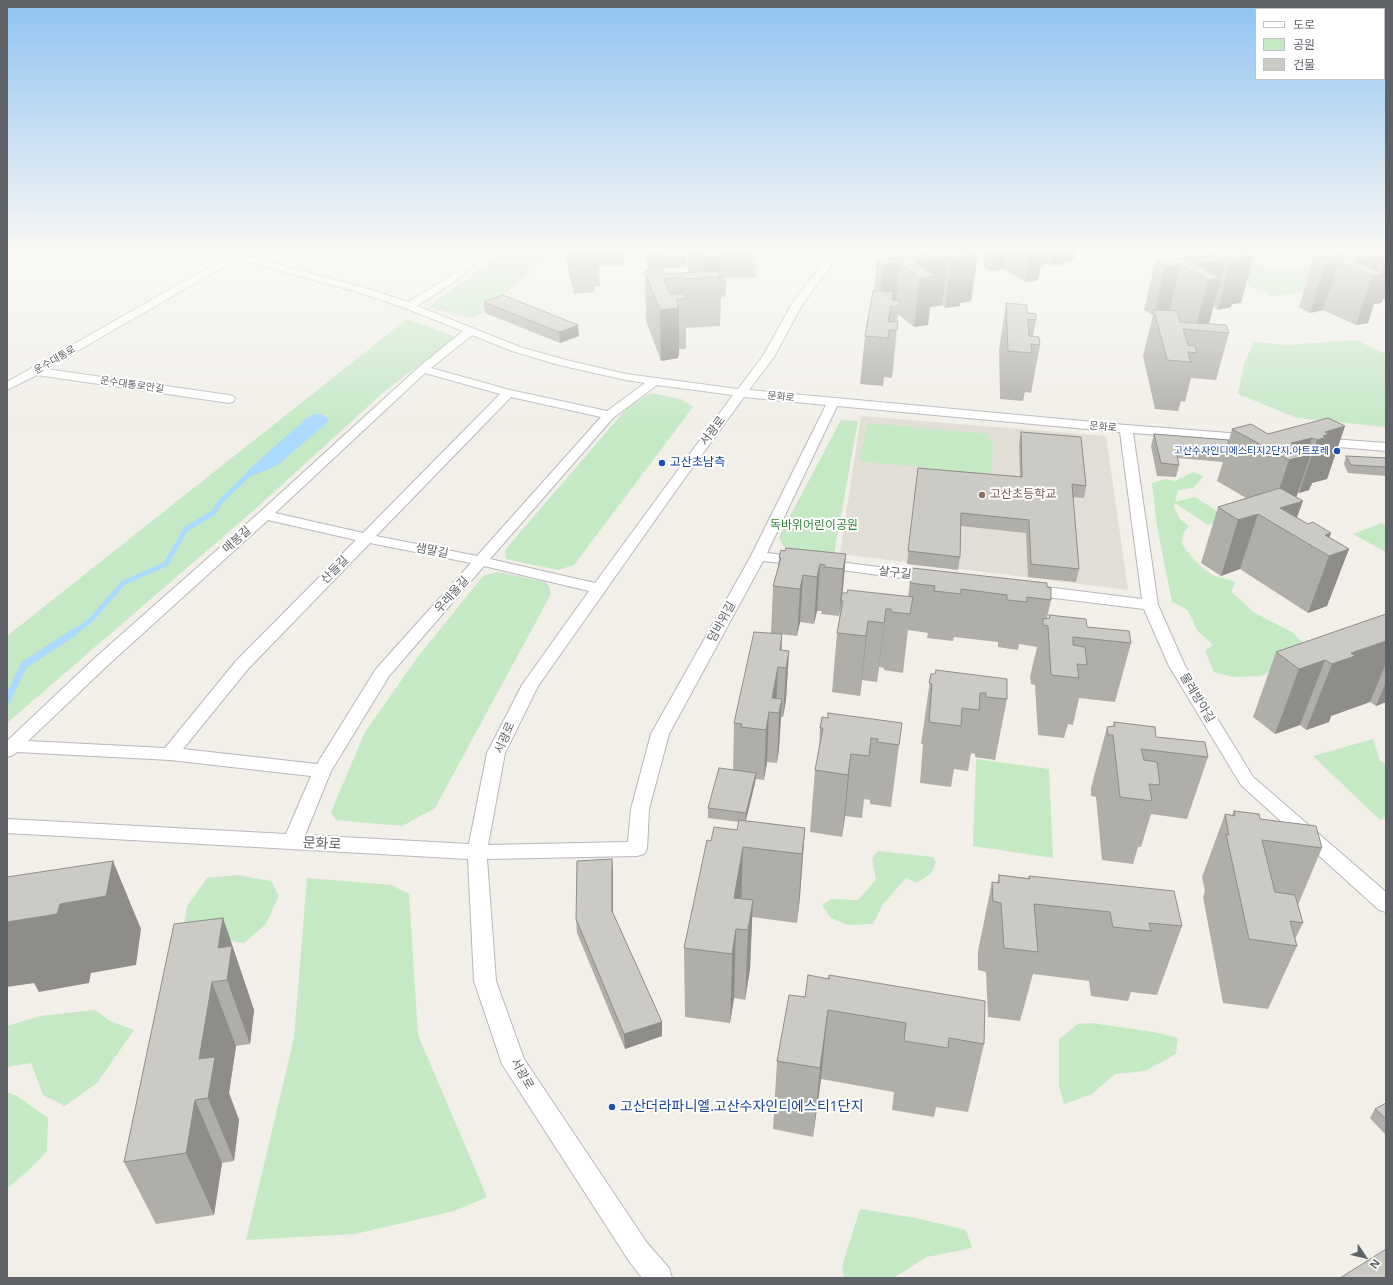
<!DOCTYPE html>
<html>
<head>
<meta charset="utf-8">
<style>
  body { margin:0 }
  #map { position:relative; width:1393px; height:1285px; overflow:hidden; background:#f1efe8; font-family:"Open Sans","Noto Sans KR",sans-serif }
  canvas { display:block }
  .frame { position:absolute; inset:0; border:8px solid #5f6368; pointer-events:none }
  .legend { position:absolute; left:1255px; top:8px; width:130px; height:72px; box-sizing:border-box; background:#fff; border:1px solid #bfc1c3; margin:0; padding:5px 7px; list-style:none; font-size:12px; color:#5f6368 }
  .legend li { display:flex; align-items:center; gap:8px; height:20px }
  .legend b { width:20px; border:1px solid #bfc1c3 }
  .north { position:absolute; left:1345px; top:1237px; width:40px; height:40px; -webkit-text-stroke:3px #fff; paint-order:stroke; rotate:125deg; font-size:11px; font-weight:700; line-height:16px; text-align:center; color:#5f6368 }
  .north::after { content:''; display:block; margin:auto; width:14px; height:18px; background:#5f6368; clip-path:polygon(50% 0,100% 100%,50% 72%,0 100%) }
</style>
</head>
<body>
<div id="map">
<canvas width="1393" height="1285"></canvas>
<div class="frame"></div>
<ul class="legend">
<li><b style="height:5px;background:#fff"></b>도로</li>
<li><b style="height:11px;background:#c5e8c5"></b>공원</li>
<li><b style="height:11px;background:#cccac5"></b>건물</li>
</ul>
<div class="north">N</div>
</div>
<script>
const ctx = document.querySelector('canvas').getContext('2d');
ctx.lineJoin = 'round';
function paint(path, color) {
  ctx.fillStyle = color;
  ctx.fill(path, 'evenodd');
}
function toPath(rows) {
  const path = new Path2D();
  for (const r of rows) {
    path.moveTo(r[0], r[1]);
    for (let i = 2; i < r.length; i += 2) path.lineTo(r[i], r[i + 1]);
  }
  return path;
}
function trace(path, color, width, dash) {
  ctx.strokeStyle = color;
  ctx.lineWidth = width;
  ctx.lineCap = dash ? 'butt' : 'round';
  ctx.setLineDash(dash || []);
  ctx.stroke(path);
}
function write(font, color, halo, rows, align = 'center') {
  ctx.font = font + ' "Open Sans","Noto Sans KR",sans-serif';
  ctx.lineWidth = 4;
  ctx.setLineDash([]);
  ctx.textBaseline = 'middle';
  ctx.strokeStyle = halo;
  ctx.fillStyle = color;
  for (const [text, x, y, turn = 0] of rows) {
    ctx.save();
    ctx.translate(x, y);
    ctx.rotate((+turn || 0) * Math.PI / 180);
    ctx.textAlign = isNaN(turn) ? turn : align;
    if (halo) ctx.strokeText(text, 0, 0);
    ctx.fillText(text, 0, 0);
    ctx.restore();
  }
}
paint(toPath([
  [861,416,1106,436,1128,590,840,554]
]), '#e1ded6');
paint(toPath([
  [504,249,562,249,534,269,474,319,428,307,504,251],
  [1225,260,1260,265,1287,267,1324,266,1367,279,1273,297,1202,263],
  [407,319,457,337,386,390,254,510,7,723,7,636],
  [1356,340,1386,354,1386,427,1297,418,1238,394,1244,364,1254,342,1287,345],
  [651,393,681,399,693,407,574,565,558,570,506,559,505,550,628,407],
  [841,420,858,421,834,554,784,547,779,537],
  [868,423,987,434,987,440,993,441,992,474,859,461],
  [1193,472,1204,476,1193,488,1178,490,1175,502,1195,497,1229,519,1208,525,1175,503,1174,507,1179,518,1189,526,1183,534,1182,544,1194,560,1204,569,1212,575,1236,582,1231,591,1253,612,1292,632,1311,651,1261,676,1233,677,1214,672,1205,651,1213,645,1197,630,1188,610,1172,602,1157,526,1152,483,1165,479,1175,481],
  [1381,523,1386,525,1386,552,1353,534],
  [498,572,545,582,549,586,551,594,435,808,402,826,336,820,331,812,365,732,417,658,483,576],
  [1373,739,1380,761,1386,764,1386,818,1380,820,1313,756],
  [976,759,1049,769,1053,858,973,846],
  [878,851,933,857,936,862,931,874,916,883,906,878,883,904,873,924,848,925,831,918,822,905,831,899,858,900,876,880,872,858],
  [237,875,271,881,279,896,266,924,244,943,183,933,187,906,207,878],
  [307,878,391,885,409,894,418,1035,487,1197,454,1211,355,1234,246,1240,294,1038],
  [95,1010,110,1021,134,1030,97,1083,65,1106,43,1095,31,1063,7,1067,7,1026,40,1016],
  [1091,1023,1154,1032,1178,1038,1176,1054,1145,1071,1115,1074,1092,1094,1064,1104,1059,1086,1059,1039,1078,1024],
  [7,1092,17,1096,48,1118,47,1151,30,1169,7,1189],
  [860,1209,916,1218,966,1230,972,1248,927,1257,893,1278,844,1278,842,1266]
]), '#c5e8c5');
paint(toPath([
  [315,414,321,414,329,419,327,423,276,466,252,476,245,473,307,418]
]), '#aadaff');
trace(toPath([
  [75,632,91,620,123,583,166,564,186,529,213,513,220,502,249,474]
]), '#aadaff', 5);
trace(toPath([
  [7,700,24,665,76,631]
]), '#aadaff', 7);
const minor = toPath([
  [190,249,212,249,235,253,238,252,243,255,362,287,408,302,448,278,476,254,477,249,487,249,483,257,454,282,417,306,520,347,566,360,626,374,738,389,763,356,793,302,834,249,843,249,802,305,774,357,749,390,1126,425,1255,435,1257,438,1255,441,1251,442,1133,433,1158,605,1185,666,1253,777,1386,892,1386,912,1379,910,1241,785,1169,666,1144,609,1030,595,1025,593,1022,590,1025,587,1030,585,1142,599,1120,432,837,406,767,553,801,557,806,558,808,561,806,564,801,565,763,561,669,734,649,809,647,849,644,854,637,856,487,859,496,981,524,1059,647,1243,669,1268,672,1278,642,1278,629,1261,502,1064,474,981,468,859,7,833,7,819,286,834,311,776,170,760,17,752,13,755,7,757,7,741,96,657,260,512,419,367,463,331,405,308,354,291,237,259,46,369,229,395,233,396,235,399,233,402,229,403,37,375,7,390,7,382,227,257,194,252,190,249],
  [472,335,512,351,559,365,626,380,645,383,607,411,510,390,431,368,472,335],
  [425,373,500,394,363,533,275,513,425,373],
  [657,385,733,395,595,583,490,559,613,418,657,385],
  [511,397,601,417,477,556,376,536,511,397],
  [744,397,826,405,751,556,651,734,631,809,628,842,488,845,505,753,538,686,677,489,744,397],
  [268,520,356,540,236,661,165,748,28,741,108,665,268,520],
  [370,543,471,563,376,669,317,764,183,749,248,669,370,543],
  [484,566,589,591,522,685,487,753,469,844,305,835,331,771,389,676,484,566],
  [1318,438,1386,443,1386,451,1314,445,1312,442,1314,439,1318,438],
  [824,560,932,574,937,575,939,578,937,581,932,582,819,567,817,564,819,561,824,560]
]);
trace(minor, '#b5b8bc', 2);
paint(minor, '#fff');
paint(toPath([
  [565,249,623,249,624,265,599,265,600,286,594,286,594,292,574,294,565,258],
  [688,249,757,249,756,277,726,278,726,296,721,297,720,326,686,328,686,349,679,349,679,356,678,356,678,358,661,361,646,321,645,272,647,272,647,270,665,274,688,273],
  [759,249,775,249,775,251,760,252],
  [985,249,1076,249,1074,260,1064,261,1064,264,1051,266,1048,264,1041,265,1038,280,1025,282,1004,269,990,271,983,266],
  [1230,249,1252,249,1251,252,1248,253,1241,303,1232,304,1231,307,1218,310,1213,307,1209,324,1229,333,1216,380,1191,378,1185,402,1181,401,1178,411,1155,409,1143,356,1153,315,1144,310,1155,262,1233,251],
  [1355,249,1386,249,1386,299,1383,299,1381,303,1374,304,1368,323,1356,325,1323,310,1310,313,1299,307,1313,259,1354,252],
  [646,254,687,260,687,267,649,269,646,261],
  [978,254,971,301,960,303,960,306,945,308,942,305,930,307,928,325,914,327,898,314,892,378,884,377,883,386,860,384,865,336,874,291,877,260],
  [484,302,579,336,560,343,485,313],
  [1006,303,1027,313,1036,320,1033,336,1040,345,1031,393,1025,392,1023,401,1000,399,999,350],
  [1345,426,1327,479,1312,483,1311,486,1310,487,1309,490,1299,493,1298,492,1296,497,1297,518,1349,549,1327,606,1308,613,1240,569,1221,576,1201,563,1218,507,1246,498,1217,481,1223,462,1178,458,1179,465,1176,477,1157,476,1151,446,1154,434,1229,440,1232,429,1268,434],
  [1021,432,1086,486,1084,498,1073,497,1079,569,1076,582,1028,577,1026,533,961,526,960,557,958,570,907,564,918,468,1020,477,1019,444],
  [1346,456,1386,458,1386,476,1348,473,1344,464],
  [846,554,842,593,908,597,912,568,1047,587,1051,600,1047,618,1049,618,1049,615,1087,627,1131,643,1115,702,1079,698,1073,725,1068,724,1064,738,1038,735,1035,685,1031,684,1030,677,1037,647,1019,644,1018,650,998,647,998,642,954,637,953,641,927,638,928,633,908,630,903,673,884,670,884,668,879,667,877,682,862,680,860,696,832,692,837,633,839,620,841,606,839,616,821,614,822,611,817,611,814,624,800,622,797,636,771,633,773,586,778,567,779,557],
  [1386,614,1386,702,1376,706,1370,702,1331,716,1329,722,1306,730,1300,725,1275,734,1253,717,1276,652],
  [782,650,789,651,786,700,783,717,781,717,779,749,777,763,767,762,764,780,756,779,755,783,746,821,805,828,800,896,797,923,752,917,750,969,745,1000,734,998,730,1023,685,1017,684,948,711,841,737,830,739,822,708,818,708,808,733,770,734,723],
  [931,674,1007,699,995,760,975,757,975,754,971,753,968,771,954,769,951,787,920,783,923,744,921,744],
  [822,717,899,745,891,807,870,804,870,800,864,799,862,818,845,816,842,837,810,832,815,770,819,750,820,728],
  [1114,722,1156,737,1208,757,1187,819,1151,814,1141,847,1138,847,1133,864,1102,860,1096,797,1091,796,1091,788,1107,727,1113,727],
  [1234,811,1260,819,1322,848,1298,905,1303,923,1295,939,1297,946,1268,1009,1223,1003,1203,897,1205,891,1202,877,1225,814,1232,815],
  [612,859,613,874,613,913,662,1022,662,1036,625,1049,577,933,576,919],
  [999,875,1028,878,1029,876,1182,926,1157,995,1131,992,1128,1001,1091,996,1089,981,1033,974,1020,1021,988,1017,986,972,978,970,978,951,992,882,997,883],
  [223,918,254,1010,250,1044,236,1046,229,1093,239,1120,234,1161,222,1163,214,1215,156,1224,124,1162],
  [829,975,984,1044,968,1112,936,1107,934,1117,892,1110,894,1092,821,1079,813,1137,773,1129,777,1061,805,997,828,978],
  [1386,1103,1386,1135,1370,1118,1375,1109]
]), '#afaea9');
paint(toPath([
  [994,249,1007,249,1004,269,990,271],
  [1030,249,1050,249,1048,264,1041,265,1038,280,1025,282],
  [1054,249,1076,249,1074,260,1064,261,1064,264,1051,266],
  [1242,249,1252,249,1251,252,1240,254],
  [978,254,971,301,960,303,960,306,945,308,951,260,963,256],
  [1254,255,1241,303,1232,304,1231,307,1218,310,1230,262,1240,257],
  [720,256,720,277,704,278,704,259],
  [1380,256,1373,276,1380,275,1386,258,1386,299,1383,299,1381,303,1374,304,1368,323,1356,325,1372,276,1353,261],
  [948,258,942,305,930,307,928,325,914,327,920,278,915,262],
  [1226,260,1208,327,1195,329,1208,280,1195,264],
  [1339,262,1323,310,1310,313,1325,265],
  [900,263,895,306,891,306,883,386,888,338,879,313,884,265],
  [1180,265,1169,313,1155,312,1165,267],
  [679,305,679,356,678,356,678,358,661,361,660,310],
  [898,322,893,370,892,378,897,330],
  [578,325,579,336,560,343,559,332],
  [1345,426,1327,479,1312,483,1311,486,1310,487,1309,490,1299,493,1317,440,1325,432],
  [1312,438,1306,456,1311,454,1294,504,1303,501,1291,534,1271,514,1289,460,1291,443],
  [1258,514,1240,569,1221,576,1238,520],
  [1331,533,1324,553,1325,535],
  [1349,549,1327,606,1308,613,1329,556],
  [846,554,842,601,841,601,839,616,843,569],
  [820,564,817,611,814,624,817,577],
  [803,575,800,622,797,636,800,589],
  [886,609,879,667,877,682,884,623],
  [868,621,862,680,860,696,866,636],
  [782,634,781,668,780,650],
  [1386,641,1386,663,1370,702,1331,716,1329,722,1306,730,1332,664,1351,653],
  [789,651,786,700,783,717,786,668],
  [1325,660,1300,725,1275,734,1299,669],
  [778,667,776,713,772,698],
  [1386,682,1386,702,1376,706],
  [782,699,779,749,777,763,779,713],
  [769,712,767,762,764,780,766,730],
  [851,754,845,816,842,837,848,775],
  [756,773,755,783,745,823,746,813],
  [805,828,800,896,797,923,802,854],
  [743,847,741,915,736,929,734,998,730,1023,734,898],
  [612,859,613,874,613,926,612,911],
  [113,861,141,929,136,965,91,973,89,983,39,992,34,983,7,987,7,913,60,904],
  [753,900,750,969,745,1000,748,930],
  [223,918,254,1010,250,1044,227,980,218,948],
  [212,982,236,1046,229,1093,239,1120,234,1161,208,1098,199,1059],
  [828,1010,821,1079,813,1137,820,1068],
  [662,1022,662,1036,625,1049,624,1034],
  [195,1100,222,1163,214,1215,186,1153]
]), '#8f8d8a');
const building = toPath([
  [699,249,722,249,718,250,721,255,719,255,720,256,704,259,699,249],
  [956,249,971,249,978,254,963,256,966,258,951,260,948,258,915,262,934,276,920,278,900,263,884,265,877,260,956,249],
  [1241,249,1254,255,1240,257,1244,260,1230,262,1226,260,1195,264,1221,278,1208,280,1180,265,1165,267,1155,262,1241,249],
  [1367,249,1386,249,1386,258,1380,256,1353,261,1385,274,1372,276,1339,262,1325,265,1313,259,1367,249],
  [683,252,687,260,649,263,646,254,683,252],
  [663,269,665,274,718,271,721,277,683,279,683,277,664,279,670,294,683,293,686,299,676,299,679,305,677,306,678,308,660,310,645,272,647,272,647,270,663,269],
  [873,291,893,292,892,300,900,301,899,306,891,306,888,322,898,322,897,330,889,330,888,338,865,336,873,291],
  [503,295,578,325,559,332,484,302,503,295],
  [1006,303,1027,305,1027,313,1036,314,1036,320,1028,319,1029,336,1039,337,1040,345,1031,344,1032,353,1008,351,1006,303],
  [1154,310,1177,311,1180,322,1226,325,1229,333,1183,329,1188,345,1195,346,1197,353,1188,352,1191,362,1167,360,1154,310],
  [1328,418,1345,426,1325,432,1329,434,1323,436,1327,437,1317,440,1312,438,1291,443,1311,454,1289,460,1232,429,1251,424,1268,434,1328,418],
  [1021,432,1081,437,1086,486,1072,484,1079,569,1031,564,1029,520,961,513,960,557,908,551,918,468,1022,477,1021,432],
  [1154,434,1229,440,1226,450,1175,446,1179,465,1161,463,1154,434],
  [1346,456,1386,458,1386,467,1351,465,1346,456],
  [1280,488,1303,501,1280,508,1308,524,1313,522,1331,533,1325,535,1349,549,1329,556,1258,514,1238,520,1218,507,1280,488],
  [786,548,846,554,843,569,825,567,825,565,820,564,817,577,803,575,800,589,773,586,781,558,779,557,781,550,785,551,786,548],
  [912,568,1047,583,1047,587,1051,588,1051,600,1027,597,1027,602,1007,600,1007,595,961,589,961,594,934,591,935,586,910,583,912,568],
  [848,590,913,597,910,614,891,612,891,609,886,609,884,623,868,621,866,636,837,633,843,601,841,601,842,593,847,593,848,590],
  [1386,614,1386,641,1351,653,1355,656,1332,664,1325,660,1299,669,1276,652,1386,614],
  [1049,615,1086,619,1087,627,1129,631,1131,643,1073,637,1073,645,1085,647,1087,665,1077,664,1079,678,1051,675,1048,626,1043,625,1043,619,1050,618,1049,615],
  [754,632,782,634,780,650,789,651,786,668,778,667,772,698,782,699,779,713,769,712,766,730,741,727,742,724,734,723,754,632],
  [936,670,1007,679,1007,699,986,697,986,693,980,693,979,710,962,708,961,726,929,722,932,684,929,683,931,674,935,674,936,670],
  [828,713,902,723,899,745,877,742,878,739,871,738,869,756,851,754,848,775,815,770,823,728,820,728,822,717,828,718,828,713],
  [1114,722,1155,727,1156,737,1205,742,1208,757,1141,749,1144,760,1157,762,1160,785,1149,784,1152,801,1120,797,1113,735,1108,735,1107,727,1115,726,1114,722],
  [719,768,756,773,746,813,708,808,719,768],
  [1234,811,1259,814,1260,819,1316,826,1322,848,1262,840,1275,892,1295,895,1303,923,1290,921,1297,946,1249,939,1226,834,1229,835,1225,814,1235,816,1234,811],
  [739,820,805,828,802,854,743,847,734,898,753,900,748,930,736,929,732,954,684,948,707,840,711,841,714,827,737,830,739,820],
  [612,859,612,911,662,1022,624,1034,576,919,577,861,612,859],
  [113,861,106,896,60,904,57,914,7,922,7,877,113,861],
  [999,875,1030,879,1029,876,1174,891,1182,926,1149,923,1151,931,1113,927,1110,912,1034,904,1038,952,1004,948,1001,903,993,901,992,882,999,883,999,875],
  [223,918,218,948,232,946,227,980,212,982,199,1059,215,1057,208,1098,195,1100,186,1153,124,1162,174,924,223,918],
  [808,975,829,979,829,975,985,1001,984,1044,949,1038,948,1048,904,1041,906,1023,828,1010,820,1068,777,1061,789,995,805,997,808,975],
  [1386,1103,1386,1119,1375,1109,1386,1103],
  [1386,1249,1386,1278,1340,1278,1386,1249]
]);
paint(building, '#cccac5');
trace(building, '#8f8d8a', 1);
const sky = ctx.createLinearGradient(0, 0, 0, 429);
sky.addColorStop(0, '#8fc3f1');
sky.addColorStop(0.58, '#f9f8f5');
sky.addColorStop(1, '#f9f8f500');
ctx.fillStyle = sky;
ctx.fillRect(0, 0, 1393, 429);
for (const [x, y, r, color] of [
  [1337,451,4,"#1a4fb4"],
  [662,463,4,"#1a4fb4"],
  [982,495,4,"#8d6e63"],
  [612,1107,4,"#1a4fb4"]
]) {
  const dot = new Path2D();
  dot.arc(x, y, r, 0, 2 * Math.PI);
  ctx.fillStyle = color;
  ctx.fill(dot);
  trace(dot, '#fff', 1.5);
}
write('10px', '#5f6368', '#fff', [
  ["운수대통로",55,360,-30],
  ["운수대통로안길",132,385,8],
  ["문화로",781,397,6],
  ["문화로",1103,427,5]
]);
write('10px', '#164399', '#fff', [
  ["고산수자인디에스티지2단지.아트포레",1329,451]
], 'right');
write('12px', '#5f6368', '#fff', [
  ["서광로",713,431,-53],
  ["매봉길",237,540,-42],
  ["샘말길",432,551,11],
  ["산들길",335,570,-45],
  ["살구길",895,573,7],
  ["우레울길",452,595,-48],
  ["덤바위길",722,622,-61],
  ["물레방아길",1197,698,59],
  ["서광로",505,738,-66],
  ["서광로",522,1074,60]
]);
write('12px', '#164399', '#fff', [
  ["고산초남측",670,463]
], 'left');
write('12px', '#785e54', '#fff', [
  ["고산초등학교",990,495]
], 'left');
write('12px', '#348238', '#fff', [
  ["독바위어린이공원",814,526]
]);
write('14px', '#5f6368', '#fff', [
  ["문화로",322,844,3]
]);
write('14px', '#164399', '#fff', [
  ["고산더라파니엘.고산수자인디에스티1단지",620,1107]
], 'left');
</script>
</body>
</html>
